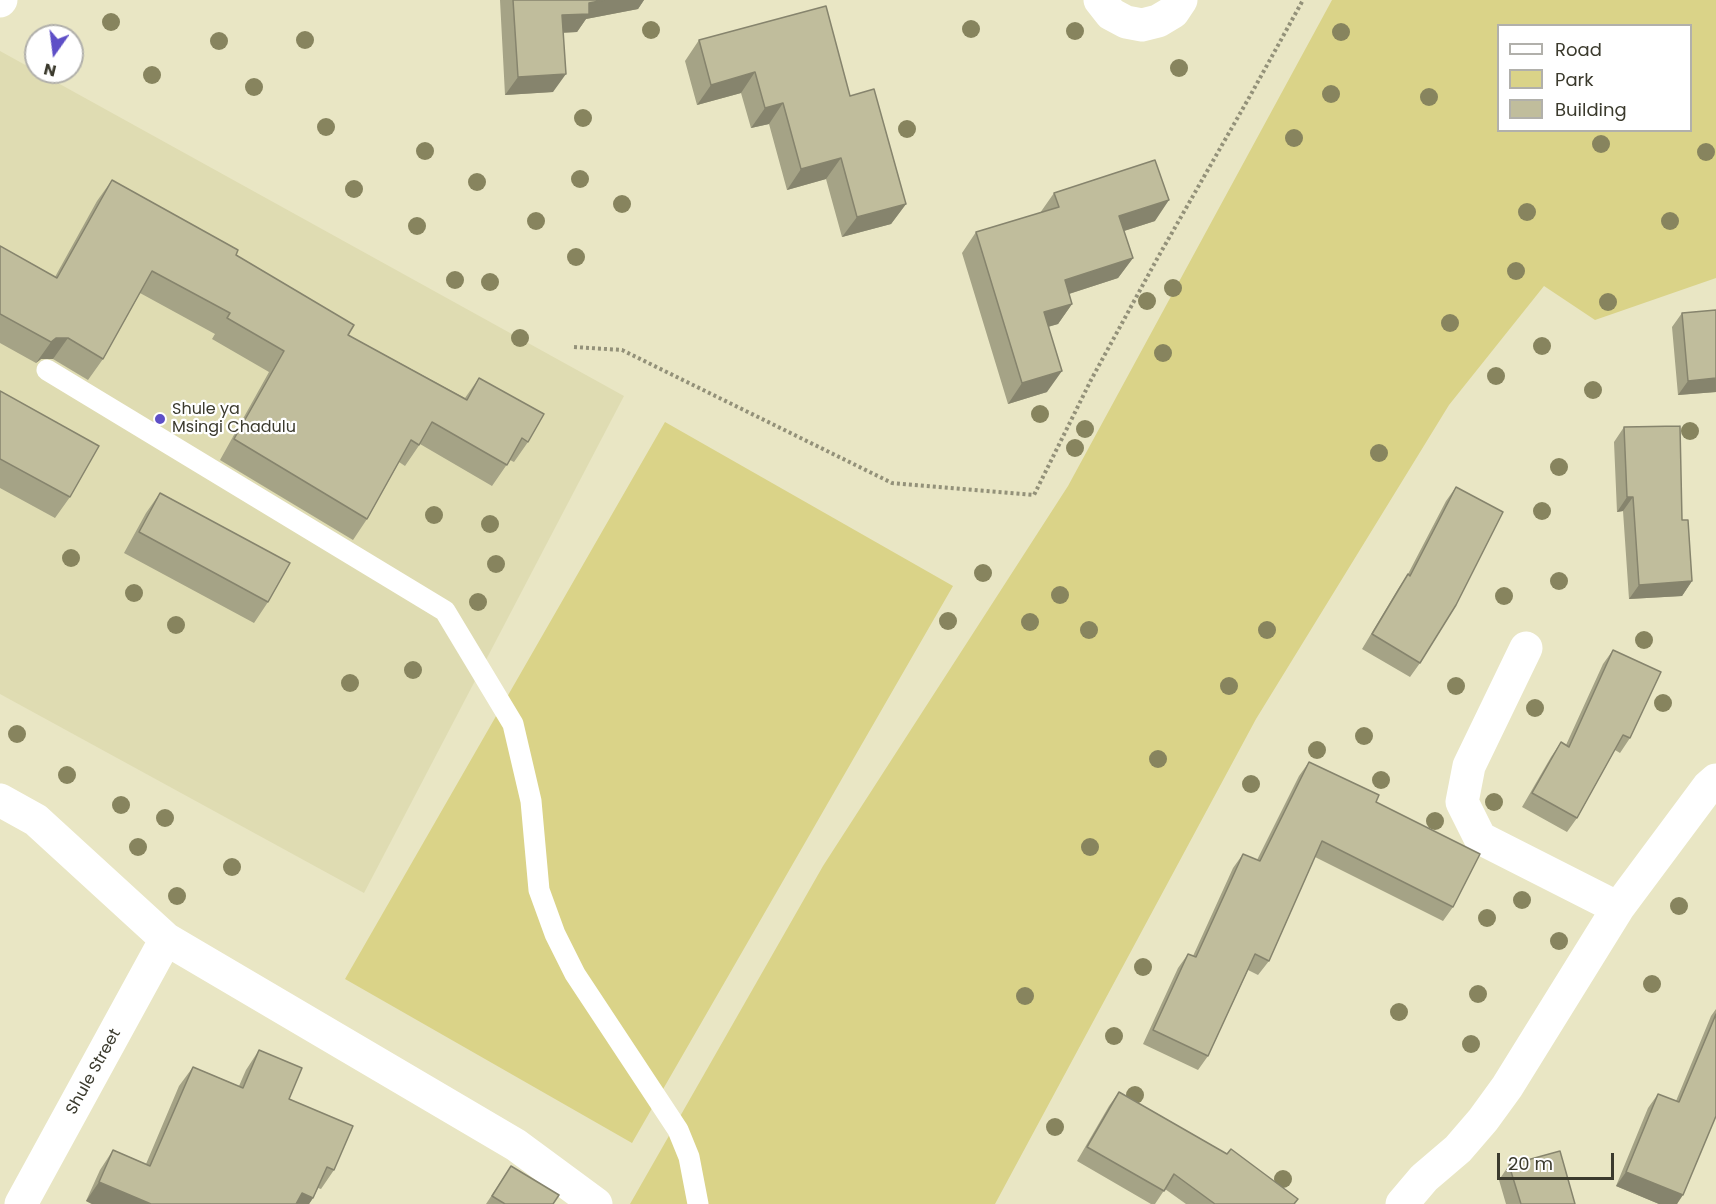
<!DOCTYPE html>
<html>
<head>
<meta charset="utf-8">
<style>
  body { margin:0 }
  #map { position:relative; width:1716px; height:1204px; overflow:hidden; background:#e9e6c4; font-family:Poppins,sans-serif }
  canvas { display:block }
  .legend { position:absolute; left:1497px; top:24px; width:195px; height:108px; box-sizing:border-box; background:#fff; border:2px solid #b1b0ab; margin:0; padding:8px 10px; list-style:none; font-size:18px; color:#3b3a2d }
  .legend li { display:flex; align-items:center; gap:12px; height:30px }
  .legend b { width:30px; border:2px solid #b1b0ab }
  .north { position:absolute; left:24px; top:24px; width:60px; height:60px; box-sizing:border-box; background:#fff; border:2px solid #b1b0ab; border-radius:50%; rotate:194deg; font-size:16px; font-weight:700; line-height:24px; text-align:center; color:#3b3a2d }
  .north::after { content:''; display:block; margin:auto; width:21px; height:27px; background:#5e4fc7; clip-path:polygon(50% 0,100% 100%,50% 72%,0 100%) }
  .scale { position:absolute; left:1497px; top:1153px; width:117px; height:27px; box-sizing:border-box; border:3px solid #3b3a2d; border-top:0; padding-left:8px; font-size:18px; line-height:21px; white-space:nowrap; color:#3b3a2d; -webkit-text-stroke:4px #fff; paint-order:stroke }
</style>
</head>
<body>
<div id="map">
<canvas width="1716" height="1204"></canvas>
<ul class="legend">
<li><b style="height:8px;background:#fff"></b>Road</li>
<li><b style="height:16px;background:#dad388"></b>Park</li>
<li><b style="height:16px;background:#c0bd9c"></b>Building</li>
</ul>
<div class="north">N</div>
<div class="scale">20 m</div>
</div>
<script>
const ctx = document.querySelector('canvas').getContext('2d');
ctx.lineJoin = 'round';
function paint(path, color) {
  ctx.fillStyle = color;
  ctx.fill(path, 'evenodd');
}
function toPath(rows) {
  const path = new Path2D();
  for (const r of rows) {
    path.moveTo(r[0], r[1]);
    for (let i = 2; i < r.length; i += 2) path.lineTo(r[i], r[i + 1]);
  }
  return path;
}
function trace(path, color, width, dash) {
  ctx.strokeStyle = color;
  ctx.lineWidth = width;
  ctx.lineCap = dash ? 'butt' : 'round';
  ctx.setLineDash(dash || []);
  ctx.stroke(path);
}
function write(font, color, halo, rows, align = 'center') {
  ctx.font = font + ' Poppins,sans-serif';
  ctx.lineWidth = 4.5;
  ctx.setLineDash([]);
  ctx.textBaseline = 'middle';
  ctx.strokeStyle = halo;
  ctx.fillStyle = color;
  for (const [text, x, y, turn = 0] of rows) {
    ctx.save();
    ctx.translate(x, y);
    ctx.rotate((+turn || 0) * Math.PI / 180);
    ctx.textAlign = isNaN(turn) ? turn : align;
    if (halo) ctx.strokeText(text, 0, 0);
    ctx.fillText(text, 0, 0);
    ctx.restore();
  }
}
paint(toPath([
  [0,51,624,396,364,893,0,694]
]), '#dfdcb2');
paint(toPath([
  [1332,0,1716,0,1716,278,1595,320,1544,286,1449,405,1256,719,995,1204,630,1204,823,866,1068,486],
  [1498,26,1690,26,1690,130,1498,130],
  [665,422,953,586,632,1143,345,979]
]), '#dad388');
trace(toPath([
  [574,347,622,350,892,483,1034,495,1091,380,1157,259,1250,96,1303,0]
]), '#939179', 4, [3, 3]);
trace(toPath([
  [47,370,445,611,513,724,531,801,539,890,555,934,575,974,678,1130,689,1157,698,1204]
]), '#fff', 21);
trace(toPath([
  [1100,0,1111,14,1126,22,1142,25,1158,21,1173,12,1181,0],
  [0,1,1,0],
  [1526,648,1469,766,1462,802,1480,838,1618,908],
  [0,800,36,820,166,939,516,1145,596,1204],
  [21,1204,166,939],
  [1402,1204,1424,1178,1458,1149,1483,1120,1507,1087,1618,908,1708,787,1716,780]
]), '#fff', 33);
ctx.fillStyle = '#87845e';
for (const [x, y] of [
  [111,22],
  [971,29],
  [651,30],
  [1075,31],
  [1341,32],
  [305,40],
  [219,41],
  [1179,68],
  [152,75],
  [254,87],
  [1331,94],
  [1429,97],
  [583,118],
  [326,127],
  [907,129],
  [1294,138],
  [1601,144],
  [425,151],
  [1706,152],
  [580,179],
  [477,182],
  [354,189],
  [622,204],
  [1527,212],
  [536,221],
  [1670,221],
  [417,226],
  [576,257],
  [1516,271],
  [455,280],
  [490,282],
  [1173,288],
  [1147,301],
  [1608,302],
  [1450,323],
  [520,338],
  [1542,346],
  [1163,353],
  [1496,376],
  [1593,390],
  [1040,414],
  [1085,429],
  [1690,431],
  [1075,448],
  [1379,453],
  [1559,467],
  [1542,511],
  [434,515],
  [490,524],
  [71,558],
  [496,564],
  [983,573],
  [1559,581],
  [134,593],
  [1060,595],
  [1504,596],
  [478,602],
  [948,621],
  [1030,622],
  [176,625],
  [1089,630],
  [1267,630],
  [1644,640],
  [413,670],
  [350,683],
  [1229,686],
  [1456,686],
  [1663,703],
  [1535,708],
  [17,734],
  [1364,736],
  [1317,750],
  [1158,759],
  [67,775],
  [1381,780],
  [1251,784],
  [1494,802],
  [121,805],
  [165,818],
  [1435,821],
  [138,847],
  [1090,847],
  [232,867],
  [177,896],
  [1522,900],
  [1679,906],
  [1487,918],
  [1559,941],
  [1143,967],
  [1652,984],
  [1478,994],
  [1025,996],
  [1399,1012],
  [1114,1036],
  [1471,1044],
  [1135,1095],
  [1055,1127],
  [1283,1179]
]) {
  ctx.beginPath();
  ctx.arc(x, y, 9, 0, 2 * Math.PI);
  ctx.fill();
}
paint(toPath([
  [500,0,644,0,638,9,586,19,577,32,563,33,553,92,505,95],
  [699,40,850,96,906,204,891,224,842,237,826,179,787,190,769,124,751,128,741,93,697,105,685,61],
  [112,180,236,255,348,335,465,398,479,378,528,442,514,462,510,460,492,486,420,444,405,466,399,462,367,519,353,540,220,460,269,372,212,339,215,334,140,293,103,359,88,380,53,359,41,359,36,363,0,343,0,246,55,277,97,201],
  [1054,193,1155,221,1124,231,1133,258,1118,278,1069,294,1072,304,1058,324,1048,327,1047,392,1008,404,962,253,976,232,1040,213],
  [1682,313,1716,392,1678,395,1672,327],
  [0,391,70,497,55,518,0,488],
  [1624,427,1682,520,1692,581,1682,596,1629,599,1623,511,1617,512,1614,442],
  [1456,487,1420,663,1410,677,1362,649,1398,589,1408,574,1446,501],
  [160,493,268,602,254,623,124,553,146,513],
  [1613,650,1630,738,1620,753,1615,750,1577,818,1567,832,1522,807,1551,757,1561,742,1566,745,1603,664],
  [1309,762,1376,802,1453,907,1443,921,1315,857,1269,961,1258,975,1248,970,1208,1056,1198,1070,1143,1044,1178,968,1188,954,1193,956,1233,868,1243,854,1257,860,1299,776],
  [1716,1009,1716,1116,1677,1204,1659,1204,1616,1186,1648,1108,1658,1094,1676,1101,1711,1016],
  [259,1050,334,1170,321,1189,318,1188,313,1198,309,1204,92,1204,86,1201,100,1170,113,1150,146,1164,179,1086,193,1067,239,1086,246,1070],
  [1119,1092,1294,1204,1186,1204,1165,1189,1155,1204,1151,1204,1077,1161,1109,1106],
  [1509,1165,1575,1204,1506,1204,1499,1180],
  [511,1166,553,1204,486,1204]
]), '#a5a386');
paint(toPath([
  [604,0,644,0,638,9,586,19,577,32,549,33,562,15,589,3],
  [755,72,741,93,697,105,711,85],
  [566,74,553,92,505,95,518,77],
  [783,103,769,124,751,128,765,108],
  [841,158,826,179,787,190,801,169],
  [1169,200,1155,221,1105,237,1119,216],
  [906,204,891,224,842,237,857,217],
  [1133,258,1118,278,1050,300,1065,280],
  [1072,304,1058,324,1029,332,1044,312],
  [56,338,68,338,53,359,41,359,36,363,51,342],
  [1062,371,1047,392,1008,404,1022,383],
  [1716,378,1716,392,1678,395,1688,381],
  [1627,497,1633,497,1623,511,1617,512],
  [1692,581,1682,596,1629,599,1639,585],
  [1626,1172,1683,1195,1677,1204,1659,1204,1616,1186],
  [99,1182,151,1204,92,1204,86,1201],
  [302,1193,313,1198,309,1204,294,1204]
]), '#86846d');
const building = toPath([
  [513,0,604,0,589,3,589,14,562,15,566,74,518,77,513,0],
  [826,6,850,96,874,89,906,204,857,217,841,158,801,169,783,103,765,108,755,72,711,85,699,40,826,6],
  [1155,160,1169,200,1119,216,1133,258,1065,280,1072,304,1044,312,1062,371,1022,383,976,232,1059,207,1054,193,1155,160],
  [112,180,238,250,236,255,354,325,348,335,467,400,479,378,544,414,528,442,522,438,507,465,432,422,419,445,411,440,367,519,234,439,284,351,227,318,230,313,152,271,103,359,68,338,56,338,51,342,0,314,0,246,57,278,112,180],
  [1716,310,1716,378,1688,381,1682,313,1716,310],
  [0,391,99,446,70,497,0,459,0,391],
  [1680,426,1682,520,1688,520,1692,581,1639,585,1633,497,1627,497,1624,427,1680,426],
  [1456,487,1503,512,1456,605,1420,663,1372,634,1408,574,1410,576,1456,487],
  [160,493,290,563,268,602,139,532,160,493],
  [1613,650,1661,672,1630,738,1623,735,1577,818,1532,793,1561,742,1569,747,1613,650],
  [1309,762,1379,795,1376,802,1480,854,1453,907,1322,841,1269,961,1255,954,1208,1056,1153,1030,1188,954,1196,957,1243,854,1260,861,1309,762],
  [1716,1014,1716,1116,1683,1195,1626,1172,1658,1094,1679,1102,1716,1014],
  [259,1050,302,1068,289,1099,353,1126,334,1170,327,1167,313,1198,302,1193,296,1204,151,1204,99,1182,113,1150,150,1166,193,1067,243,1088,259,1050],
  [1119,1092,1227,1154,1231,1149,1298,1199,1294,1204,1215,1204,1174,1174,1164,1191,1087,1147,1119,1092],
  [1560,1151,1575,1204,1521,1204,1509,1165,1560,1151],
  [511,1166,559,1195,553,1204,505,1204,492,1196,511,1166]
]);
paint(building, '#c0bd9c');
trace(building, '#86846d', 1.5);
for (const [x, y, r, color] of [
  [160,419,6,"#5e4fc7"]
]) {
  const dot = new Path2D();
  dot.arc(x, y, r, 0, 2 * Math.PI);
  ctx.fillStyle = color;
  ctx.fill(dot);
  trace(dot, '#fff', 2);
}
write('16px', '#3b3a2d', '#fff', [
  ["Shule ya",172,410],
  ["Msingi Chadulu",172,428]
], 'left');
write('16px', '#3b3a2d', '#fff', [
  ["Shule Street",94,1072,-61]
]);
</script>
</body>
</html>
